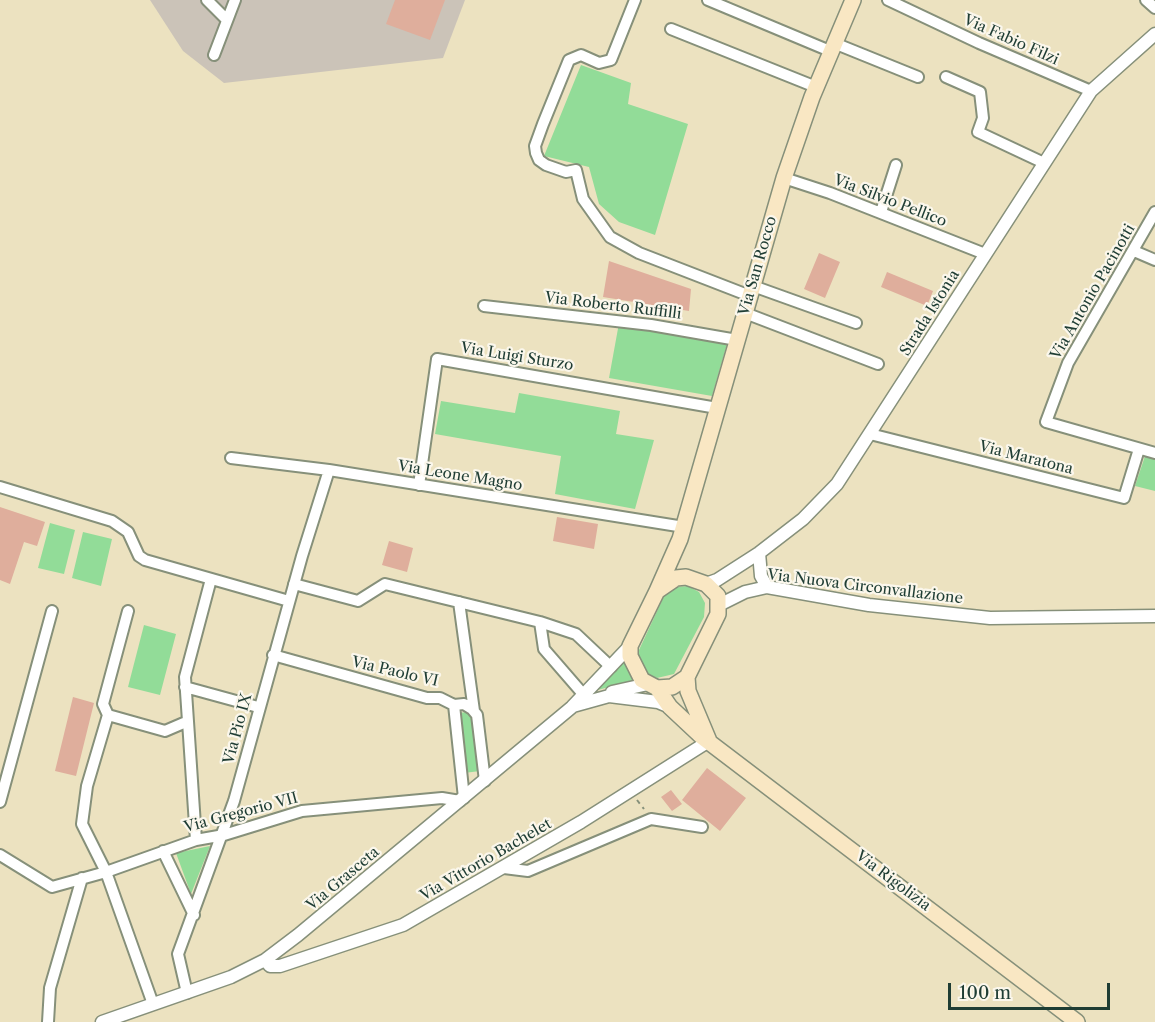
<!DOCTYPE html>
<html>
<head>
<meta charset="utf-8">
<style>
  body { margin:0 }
  #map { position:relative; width:1155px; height:1022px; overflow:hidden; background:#ece2c0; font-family:"Libre Caslon Text",serif }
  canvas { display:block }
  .scale { position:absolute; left:948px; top:983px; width:162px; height:27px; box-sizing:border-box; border:3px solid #1f3d34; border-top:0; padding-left:8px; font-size:18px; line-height:21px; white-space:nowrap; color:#1f3d34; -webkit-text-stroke:4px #fbf7ec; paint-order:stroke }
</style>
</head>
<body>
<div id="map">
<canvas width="1155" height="1022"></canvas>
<div class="scale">100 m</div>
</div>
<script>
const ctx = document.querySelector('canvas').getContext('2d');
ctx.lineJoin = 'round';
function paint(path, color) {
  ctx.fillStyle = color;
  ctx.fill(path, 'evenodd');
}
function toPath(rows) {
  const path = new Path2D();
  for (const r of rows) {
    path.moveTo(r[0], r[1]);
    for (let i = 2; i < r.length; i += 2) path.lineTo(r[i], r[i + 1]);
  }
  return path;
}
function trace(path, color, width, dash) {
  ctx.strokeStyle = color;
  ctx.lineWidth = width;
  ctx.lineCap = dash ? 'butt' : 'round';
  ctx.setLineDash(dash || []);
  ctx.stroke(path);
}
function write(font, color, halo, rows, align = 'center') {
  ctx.font = font + ' "Libre Caslon Text",serif';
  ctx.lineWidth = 4.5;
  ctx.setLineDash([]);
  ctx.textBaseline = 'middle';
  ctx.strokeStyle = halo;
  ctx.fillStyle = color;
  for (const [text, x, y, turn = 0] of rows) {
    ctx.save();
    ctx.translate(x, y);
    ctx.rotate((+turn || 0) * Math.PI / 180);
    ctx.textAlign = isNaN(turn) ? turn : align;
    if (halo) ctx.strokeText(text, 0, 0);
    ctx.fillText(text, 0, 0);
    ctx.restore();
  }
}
paint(toPath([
  [150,0,465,0,443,58,224,83,183,51]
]), '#cbc3b8');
paint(toPath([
  [581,65,631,83,628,104,688,124,655,235,619,222,599,204,589,167,544,156],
  [619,323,727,344,712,396,609,378],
  [519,393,620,411,616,434,654,440,635,509,555,494,561,456,435,434,441,401,515,413],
  [1145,456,1155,458,1155,491,1135,486],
  [50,523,75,530,64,574,38,568],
  [83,532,112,539,101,586,72,578],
  [688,586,699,592,705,603,704,617,674,674,657,678,649,675,639,663,639,650,665,594,675,587],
  [144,625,176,634,160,695,128,687],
  [623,659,635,680,594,691],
  [474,711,480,771,464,773,459,713],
  [210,846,191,894,176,853]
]), '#92dc98');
paint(toPath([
  [395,0,445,0,430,40,386,24],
  [819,253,840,262,825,298,804,289],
  [609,261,691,289,689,311,603,297],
  [887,272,933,291,927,306,881,287],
  [0,507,45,522,37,546,24,542,10,584,0,580],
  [557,517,598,524,594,549,553,541],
  [389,541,413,548,407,572,382,565],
  [73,697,94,703,76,776,55,771],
  [707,768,746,798,720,831,682,800],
  [671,790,682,804,672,811,661,797]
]), '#dfae9c');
const minor = toPath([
  [207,0,227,20],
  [635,0,611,60,599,63,581,55,569,60,543,124,535,146,536,153,539,160,546,165,566,172,576,170,583,199,610,237,639,253,750,296],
  [708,0,830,51],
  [888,0,979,43,1091,91],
  [1146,0,1155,8],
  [671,29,816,87],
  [834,43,918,77],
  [214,55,235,0],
  [946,77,980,92,983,118,978,132,1044,163],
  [784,178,830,193,985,254],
  [881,212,896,165],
  [1155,212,1068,363,1046,422,1155,453],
  [1134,251,1155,260],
  [753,286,856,323],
  [484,306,651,325,737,340],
  [745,313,878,364],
  [870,434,1124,498,1139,449],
  [231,458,329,470,684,527],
  [419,485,437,359,717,408],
  [0,487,112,521,128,532,139,556,145,560,289,601],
  [294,584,358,601,385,584,540,622,544,649,583,694],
  [459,602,474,711],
  [128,611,103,704,108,715,87,786,82,824,106,872,153,1004],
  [540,622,576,634,611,667],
  [273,655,427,698,440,698,454,705,464,704,472,709,477,715,485,781],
  [185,687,258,707],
  [454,705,464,798],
  [108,715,165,731,186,722],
  [0,802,52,611],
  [196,840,185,677,211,579],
  [163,851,194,915],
  [0,855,52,887,106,872,196,840,224,835,302,811,442,798,460,801],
  [504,868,528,871,651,819,702,827],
  [187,993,178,954,234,801,302,556,329,470],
  [48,1022,50,988,82,878]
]);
const tertiary = toPath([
  [759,553,761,576,767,587],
  [706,584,717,580,759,553,803,519,837,484,1091,91,1155,34],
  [719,605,745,592,767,587,869,605,990,618,1155,616],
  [612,692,648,684],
  [573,706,609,696,658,702,670,707],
  [265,960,270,966,280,966,403,925,581,822,709,741],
  [102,1022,231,977,265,960,298,935,572,707,630,646]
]);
const secondary = toPath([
  [657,591,680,539,784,178,812,97,853,0],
  [687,677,688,691,709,741],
  [657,688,672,687,687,677,718,614,718,596,706,584,686,577,676,578,657,591,630,646,630,656,642,680,657,688,670,707,701,736,1077,1022]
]);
trace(minor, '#86907a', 14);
trace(tertiary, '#86907a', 15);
trace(secondary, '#86907a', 18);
trace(toPath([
  [637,800,644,809]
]), '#86907a', 2, [4.5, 4.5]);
trace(minor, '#fff', 10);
trace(tertiary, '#fff', 12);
trace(secondary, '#f9e7c3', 15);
write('15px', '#1f3d34', '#fbf7ec', [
  ["Via Fabio Filzi",1011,40,24],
  ["Via Silvio Pellico",890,201,21],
  ["Via San Rocco",758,266,-74],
  ["Via Antonio Pacinotti",1093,292,-60],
  ["Via Roberto Ruffilli",613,306,7],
  ["Strada Istonia",930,313,-58],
  ["Via Luigi Sturzo",517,357,9],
  ["Via Maratona",1026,458,14],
  ["Via Leone Magno",460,476,9],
  ["Via Nuova Circonvallazione",865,587,7],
  ["Via Paolo VI",395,672,13],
  ["Via Pio IX",238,729,-75],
  ["Via Gregorio VII",241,813,-15],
  ["Via Vittorio Bachelet",486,860,-30],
  ["Via Grasceta",343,879,-40],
  ["Via Rigolizia",893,881,37]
]);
</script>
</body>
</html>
